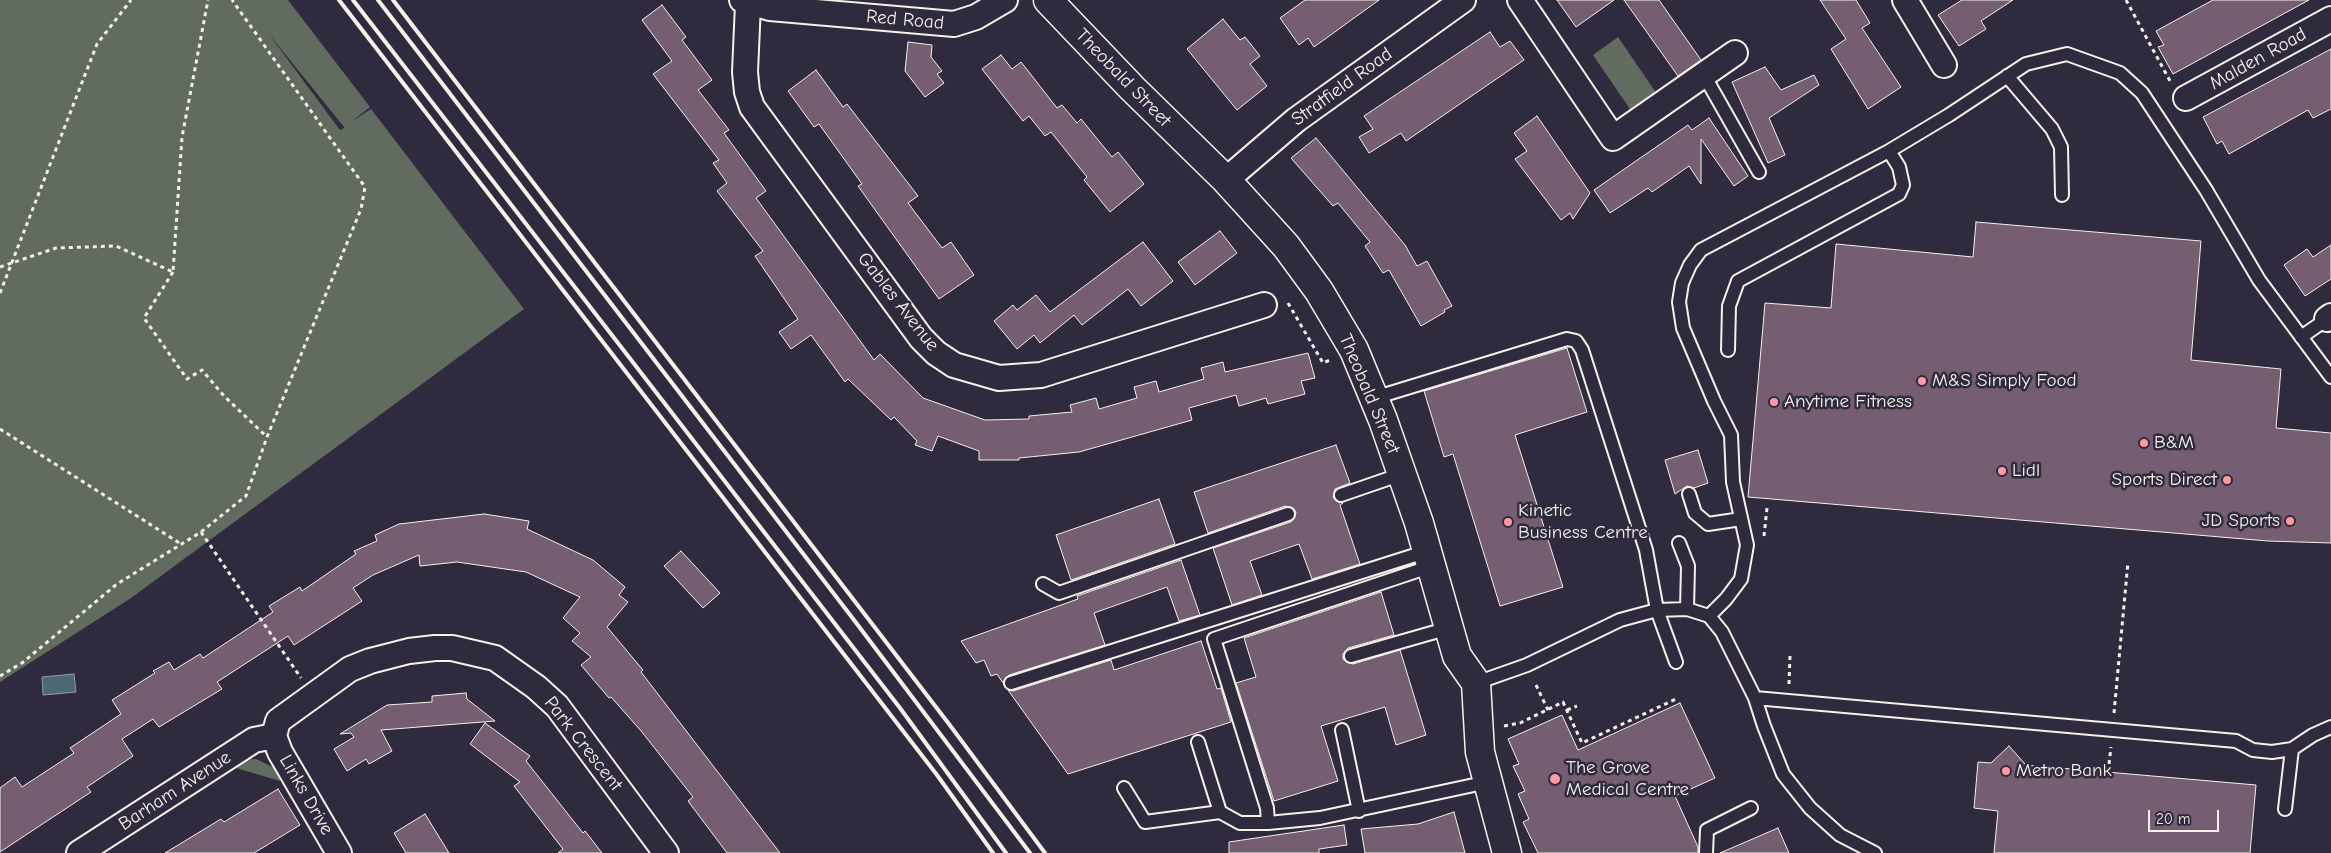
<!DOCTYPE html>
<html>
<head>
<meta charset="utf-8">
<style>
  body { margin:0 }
  #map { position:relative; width:2331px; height:853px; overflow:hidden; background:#2f2a3d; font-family:"Comic Neue",sans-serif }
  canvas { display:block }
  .scale { position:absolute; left:2148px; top:810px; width:71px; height:22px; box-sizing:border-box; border:2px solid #f4f1e8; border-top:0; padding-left:6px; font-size:15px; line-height:18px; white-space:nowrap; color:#f4f1e8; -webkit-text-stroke:4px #2f2a3d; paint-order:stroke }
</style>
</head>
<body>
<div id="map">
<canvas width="2331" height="853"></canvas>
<div class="scale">20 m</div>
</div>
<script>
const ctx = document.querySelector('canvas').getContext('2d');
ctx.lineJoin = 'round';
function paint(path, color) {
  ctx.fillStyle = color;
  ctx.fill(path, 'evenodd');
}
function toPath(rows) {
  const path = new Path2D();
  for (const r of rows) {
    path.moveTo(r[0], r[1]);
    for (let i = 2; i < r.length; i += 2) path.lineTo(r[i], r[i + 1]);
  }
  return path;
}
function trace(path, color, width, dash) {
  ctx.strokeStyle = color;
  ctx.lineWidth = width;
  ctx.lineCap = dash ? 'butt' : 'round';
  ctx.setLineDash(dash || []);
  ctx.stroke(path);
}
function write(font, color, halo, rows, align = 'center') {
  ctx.font = font + ' "Comic Neue",sans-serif';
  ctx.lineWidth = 5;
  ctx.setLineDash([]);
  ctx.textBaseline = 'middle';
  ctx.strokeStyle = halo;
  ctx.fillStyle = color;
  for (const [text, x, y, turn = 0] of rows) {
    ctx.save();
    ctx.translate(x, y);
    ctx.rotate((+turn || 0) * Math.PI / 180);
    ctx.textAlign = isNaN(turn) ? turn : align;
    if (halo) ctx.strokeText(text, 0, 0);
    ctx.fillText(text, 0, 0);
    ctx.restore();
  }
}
paint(toPath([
  [0,0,288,0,370,107,351,122,371,109,524,309,131,598,0,682],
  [268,33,344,127,344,128,340,130],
  [1618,37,1659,97,1634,115,1593,55],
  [256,759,277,769,282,775,280,781,236,768,221,776,220,772,241,760]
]), '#626b5f');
const water = toPath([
  [74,674,76,692,43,695,42,677,74,674]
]);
paint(water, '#4e6776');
trace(water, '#909ea4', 1);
const building = toPath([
  [1305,0,1379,0,1314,47,1308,38,1299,45,1280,18,1305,0],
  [1557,0,1614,0,1576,27,1557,0],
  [1624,0,1659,0,1701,60,1678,76,1624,0],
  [1820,0,1856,0,1870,23,1862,28,1901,87,1868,109,1831,49,1846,39,1820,0],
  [1962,0,2013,0,1981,21,1986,29,1959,46,1938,15,1962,0],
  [2213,0,2309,0,2173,74,2158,47,2164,45,2156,31,2213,0],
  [662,5,686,37,682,40,712,80,698,90,729,130,724,133,766,191,756,198,874,360,880,354,923,398,985,420,1029,419,1029,416,1072,412,1070,405,1096,398,1099,409,1137,398,1134,387,1156,381,1159,392,1204,379,1201,368,1223,362,1225,372,1308,353,1315,378,1301,381,1305,394,1268,404,1266,398,1239,406,1236,395,1189,408,1192,420,1079,452,1019,458,1019,460,979,460,979,451,938,436,932,451,915,445,917,441,894,417,891,420,848,379,845,382,811,335,791,349,779,332,798,319,755,256,763,251,717,191,727,183,713,163,719,160,653,74,672,61,642,20,662,5],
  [1223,19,1240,40,1245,37,1260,56,1250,64,1267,86,1237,110,1187,49,1223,19],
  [1490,32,1500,47,1510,41,1524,60,1406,141,1401,133,1369,153,1359,137,1373,129,1364,116,1490,32],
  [908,42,932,45,931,57,942,71,937,74,944,83,925,97,905,71,908,42],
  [2331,49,2331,109,2313,118,2308,110,2229,154,2222,141,2217,144,2203,117,2331,49],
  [1001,55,1012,69,1021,62,1057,108,1062,105,1077,123,1081,119,1112,157,1118,152,1144,184,1110,212,1084,180,1087,177,1051,132,1045,136,1029,116,1023,121,982,69,1001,55],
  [1765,67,1781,90,1814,75,1819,85,1769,118,1785,155,1768,163,1732,82,1765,67],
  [816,70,843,107,847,104,918,196,908,203,942,248,951,242,974,275,939,299,858,186,862,184,819,124,814,127,788,91,816,70],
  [1537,116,1590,193,1573,219,1570,213,1561,220,1515,159,1527,151,1514,133,1537,116],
  [1709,118,1748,176,1734,186,1701,139,1701,184,1689,166,1652,192,1648,188,1610,213,1594,190,1688,125,1692,130,1709,118],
  [1316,138,1405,245,1417,266,1427,261,1452,306,1444,310,1445,312,1421,326,1389,270,1383,273,1365,246,1370,242,1338,203,1333,206,1291,158,1316,138],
  [1976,222,2201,241,2191,360,2281,369,2276,428,2331,433,2331,543,2268,541,1748,497,1765,303,1831,308,1836,244,1973,257,1976,222],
  [1220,231,1237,253,1195,285,1178,262,1220,231],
  [1143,242,1173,281,1141,306,1128,289,1082,325,1074,315,1040,343,1034,335,1017,349,994,321,1013,305,1017,310,1036,295,1050,312,1143,242],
  [2331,245,2331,279,2305,296,2284,265,2307,249,2313,257,2331,245],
  [1567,348,1587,412,1515,435,1563,587,1500,606,1453,454,1444,457,1424,391,1567,348],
  [1336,445,1350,483,1335,489,1333,497,1336,501,1343,503,1340,505,1360,564,1312,579,1299,544,1250,561,1262,595,1232,605,1213,548,1291,522,1294,519,1296,512,1293,508,1285,506,1208,533,1194,492,1336,445],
  [1698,450,1708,483,1694,488,1687,486,1675,494,1665,460,1698,450],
  [1159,499,1175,544,1071,580,1056,535,1159,499],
  [484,514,529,521,527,529,593,560,625,587,619,595,628,602,607,627,643,670,641,672,780,853,727,853,688,801,693,797,642,732,611,697,609,698,581,665,591,657,572,641,580,633,563,618,580,597,526,572,457,562,420,566,419,555,373,575,353,588,362,601,294,645,288,636,217,682,222,689,159,727,153,719,122,739,133,756,87,787,91,792,0,852,0,788,15,777,22,787,74,753,70,748,121,714,112,700,155,673,153,671,169,662,174,670,200,654,203,658,273,612,269,606,300,587,302,591,356,554,354,551,377,541,375,535,399,524,484,514],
  [681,551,720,593,703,608,664,566,681,551],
  [1181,560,1200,615,1179,621,1167,587,1094,613,1105,645,1009,675,1003,683,997,674,991,676,984,660,976,663,961,641,1078,599,1077,596,1181,560],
  [1381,592,1394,635,1348,648,1343,654,1343,659,1346,662,1353,664,1400,650,1426,735,1396,745,1385,707,1321,726,1338,781,1274,801,1236,683,1256,677,1244,638,1381,592],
  [1201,641,1217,689,1221,688,1231,722,1068,774,1008,690,1013,691,1111,660,1114,670,1201,641],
  [466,693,467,699,495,721,381,730,392,751,369,764,366,759,347,771,334,749,354,737,351,733,340,734,387,705,432,702,432,696,466,693],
  [1680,703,1715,778,1675,796,1698,847,1698,853,1538,853,1523,822,1529,819,1518,794,1525,791,1513,766,1519,764,1508,739,1562,715,1578,750,1680,703],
  [485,723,530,756,526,761,583,833,585,831,602,853,558,853,563,849,514,786,520,782,470,744,485,723],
  [2009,746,2026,765,2256,785,2250,853,1994,853,1998,811,1974,808,1978,762,1991,763,2009,746],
  [278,789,300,825,254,853,165,853,221,819,224,822,278,789],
  [1454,812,1465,853,1365,853,1361,829,1418,824,1454,812],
  [425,814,449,853,406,853,394,833,425,814],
  [1344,825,1347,845,1319,849,1319,853,1229,853,1229,842,1344,825],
  [1778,828,1789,853,1720,853,1778,828]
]);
paint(building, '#765e72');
trace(building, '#f4f1e8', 1);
const service = toPath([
  [1704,75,1759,172],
  [2007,76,2052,129,2061,147,2062,195],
  [2301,337,2327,319],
  [1728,350,1729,306,1738,281,1899,194,1903,185,1899,167,1889,151],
  [1374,398,1567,339,1576,341,1582,350,1646,550,1657,610,1676,662],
  [1689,494,1695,513,1708,524,1741,519],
  [1341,495,1402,474],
  [1679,543,1688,566,1687,609],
  [1043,584,1059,593,1288,514],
  [1709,616,1726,599,1741,579,1747,545,1733,482,1731,435,1714,401,1683,328,1679,302,1682,283,1690,265,1701,250,1889,151,1949,115,2026,64,2067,54,2120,73,2142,93,2206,190,2259,280,2331,377],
  [1351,656,1449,628],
  [1011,683,1428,551],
  [1476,683,1527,665,1620,620,1657,610,1687,609,1709,616,1722,632,1755,698,1764,726,1783,774,1810,808,1840,835,1875,853],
  [1755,698,2236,741,2253,750,2272,752,2292,749,2313,735,2331,727],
  [1342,730,1359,811],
  [1198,742,1220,812],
  [1124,788,1145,822,1220,812,1240,823,1268,823,1320,818,1488,782],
  [2285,809,2292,749],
  [1268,823,1267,808,1214,639,1432,566],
  [1706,853,1707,830,1751,808]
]);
const minor = toPath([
  [742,0,770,8,954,24,976,17,1005,0],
  [1520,0,1613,138,1735,53],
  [1905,0,1944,65],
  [748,4,745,72,747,92,752,107,921,338,936,353,954,365,999,378,1041,375,1264,305],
  [2186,98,2331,19],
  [1226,180,1296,120,1463,0],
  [2327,319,2331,316],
  [274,736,278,721,350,669,370,661,409,651,435,648,452,648,495,658,536,687,557,706,666,853],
  [274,736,280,752,339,853],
  [79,853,254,740,274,736]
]);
const tertiary = toPath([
  [1048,0,1132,88,1226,180,1286,246,1319,291,1354,350,1383,420,1419,523,1457,656,1476,683,1480,752,1507,853]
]);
trace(service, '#f4f1e8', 16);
trace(minor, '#f4f1e8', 28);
trace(tertiary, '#f4f1e8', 31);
trace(toPath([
  [2126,0,2170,81],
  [0,267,56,248,116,246,173,272,182,137,208,0],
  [173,272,144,318,187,379,202,370,224,396,267,437],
  [0,293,97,44,131,0],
  [1288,303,1323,363,1330,360],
  [0,429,181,544],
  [201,532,301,678],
  [1764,536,1767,508],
  [0,676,22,663,117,584,201,532,246,496,267,437,361,209,365,187,232,0],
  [1789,684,1790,655],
  [1536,685,1548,710],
  [1567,710,1577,706],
  [2114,713,2128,562],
  [1504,726,1520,723,1563,702,1582,743,1676,699],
  [2109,764,2111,747]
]), '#f4f1e8', 3, [4, 4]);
trace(service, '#2f2a3d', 12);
trace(minor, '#2f2a3d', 24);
trace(tertiary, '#2f2a3d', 28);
trace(toPath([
  [339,0,937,775,993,853],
  [353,0,900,708,1006,853],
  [378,0,854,620,1030,853],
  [393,0,949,724,1045,853]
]), '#f4f1e8', 4);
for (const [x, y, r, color] of [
  [1922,381,5,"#ff9aa2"],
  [1774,402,5,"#ff9aa2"],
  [2144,443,5,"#ff9aa2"],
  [2002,471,5,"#ff9aa2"],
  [2227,480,5,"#ff9aa2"],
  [2290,521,5,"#ff9aa2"],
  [1508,522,5,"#ff9aa2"],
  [2006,771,5,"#ff9aa2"],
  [1555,779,6,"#ff9aa2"]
]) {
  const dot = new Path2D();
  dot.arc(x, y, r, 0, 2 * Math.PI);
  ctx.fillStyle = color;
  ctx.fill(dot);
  trace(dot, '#2f2a3d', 2);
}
write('19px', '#f4f1e8', '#2f2a3d', [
  ["Red Road",905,20,5],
  ["Malden Road",2258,59,-29],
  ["Theobald Street",1123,78,46],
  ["Stratfield Road",1342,87,-36],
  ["Gables Avenue",898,302,52],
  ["Theobald Street",1369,394,67],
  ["Park Crescent",583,744,52],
  ["Barham Avenue",175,791,-33],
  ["Links Drive",306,795,60]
]);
write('19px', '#f4f1e8', '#2f2a3d', [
  ["M&S Simply Food",1932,381],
  ["Anytime Fitness",1784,402],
  ["B&M",2154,443],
  ["Lidl",2012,471],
  ["Sports Direct",2217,480,"right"],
  ["Kinetic",1518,511],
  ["Business Centre",1518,533],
  ["JD Sports",2280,521,"right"],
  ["The Grove",1566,768],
  ["Medical Centre",1566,790],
  ["Metro Bank",2016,771]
], 'left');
</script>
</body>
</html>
